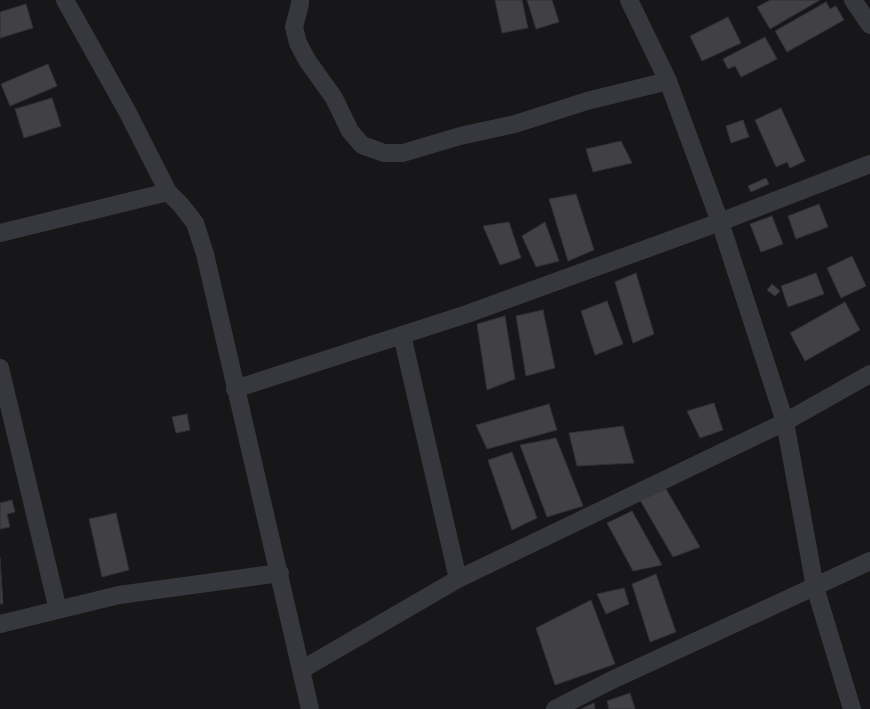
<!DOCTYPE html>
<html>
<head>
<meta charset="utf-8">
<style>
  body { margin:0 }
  canvas { display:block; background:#171618 }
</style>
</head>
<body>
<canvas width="870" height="709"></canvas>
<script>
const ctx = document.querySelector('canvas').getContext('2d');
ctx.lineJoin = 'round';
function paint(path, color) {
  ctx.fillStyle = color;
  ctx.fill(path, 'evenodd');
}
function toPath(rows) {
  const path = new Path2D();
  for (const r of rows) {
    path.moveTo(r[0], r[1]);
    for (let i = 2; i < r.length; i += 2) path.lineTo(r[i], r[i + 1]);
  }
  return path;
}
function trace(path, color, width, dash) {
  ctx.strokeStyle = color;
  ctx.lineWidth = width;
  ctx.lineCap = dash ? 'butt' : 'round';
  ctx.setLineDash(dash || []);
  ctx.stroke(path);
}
const building = toPath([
  [495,0,522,0,528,28,502,33,495,0],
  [527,0,552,0,559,22,536,29,527,0],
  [770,0,820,0,770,29,757,7,770,0],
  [826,2,830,9,836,6,844,20,787,52,775,31,826,2],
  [26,4,33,28,0,38,0,12,26,4],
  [728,17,741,43,702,61,690,36,728,17],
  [765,37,777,59,741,77,735,66,728,69,723,59,765,37],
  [48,64,57,86,10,106,1,84,48,64],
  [52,98,61,126,24,138,15,109,52,98],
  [781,108,805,161,790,168,787,162,776,167,755,120,781,108],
  [743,120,749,137,731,143,726,126,743,120],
  [621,141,632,163,593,172,586,149,621,141],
  [766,178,769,184,751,192,748,186,766,178],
  [576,194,594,250,568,261,549,199,576,194],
  [819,204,828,227,796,239,788,216,819,204],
  [772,216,783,244,761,252,750,224,772,216],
  [509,222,521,258,500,265,483,226,509,222],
  [545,222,559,261,536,267,522,236,545,222],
  [852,256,866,286,841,298,827,268,852,256],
  [636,273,654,334,633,343,615,282,636,273],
  [816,273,824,294,788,307,781,286,816,273],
  [772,284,780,291,775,296,767,290,772,284],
  [607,301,623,344,595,355,581,311,607,301],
  [845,302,860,330,805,361,790,333,845,302],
  [543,310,555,368,526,376,516,316,543,310],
  [505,316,515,379,487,390,477,324,505,316],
  [714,403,723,430,700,438,687,411,714,403],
  [549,404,557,430,487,449,476,425,549,404],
  [187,414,190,430,176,433,172,417,187,414],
  [623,426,634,463,577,466,569,433,623,426],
  [556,438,583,506,547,517,520,445,556,438],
  [512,452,537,518,512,530,488,460,512,452],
  [666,489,700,547,673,557,640,500,666,489],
  [12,500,15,512,7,514,10,527,0,529,0,503,12,500],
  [632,511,662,565,633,571,607,523,632,511],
  [116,513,129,570,102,577,89,519,116,513],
  [0,558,3,604,0,604,0,558],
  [656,574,676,632,650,642,632,584,656,574],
  [624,588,629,604,606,614,597,594,624,588],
  [591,600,615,664,555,685,536,628,591,600],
  [630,693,635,709,609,709,607,701,630,693],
  [594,703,595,709,581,709,594,703]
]);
paint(building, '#414045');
trace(building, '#313035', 1);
trace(toPath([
  [65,0,127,111,168,192],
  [300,0,300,4,294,27,298,43,307,60,334,98,350,131,362,145,384,153,403,153,460,136,515,124,587,101,668,81],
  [629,0,668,81,720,222,785,422,815,587,852,709],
  [853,0,870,25],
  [0,233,168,192,181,205,195,223,205,254,310,709],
  [402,335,458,579],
  [0,368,58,610],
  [235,389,467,314,720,222,870,164],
  [0,624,119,595,280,573],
  [301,670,458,579,785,422,870,374],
  [555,709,612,680,870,561]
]), '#37383e', 18);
</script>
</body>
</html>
